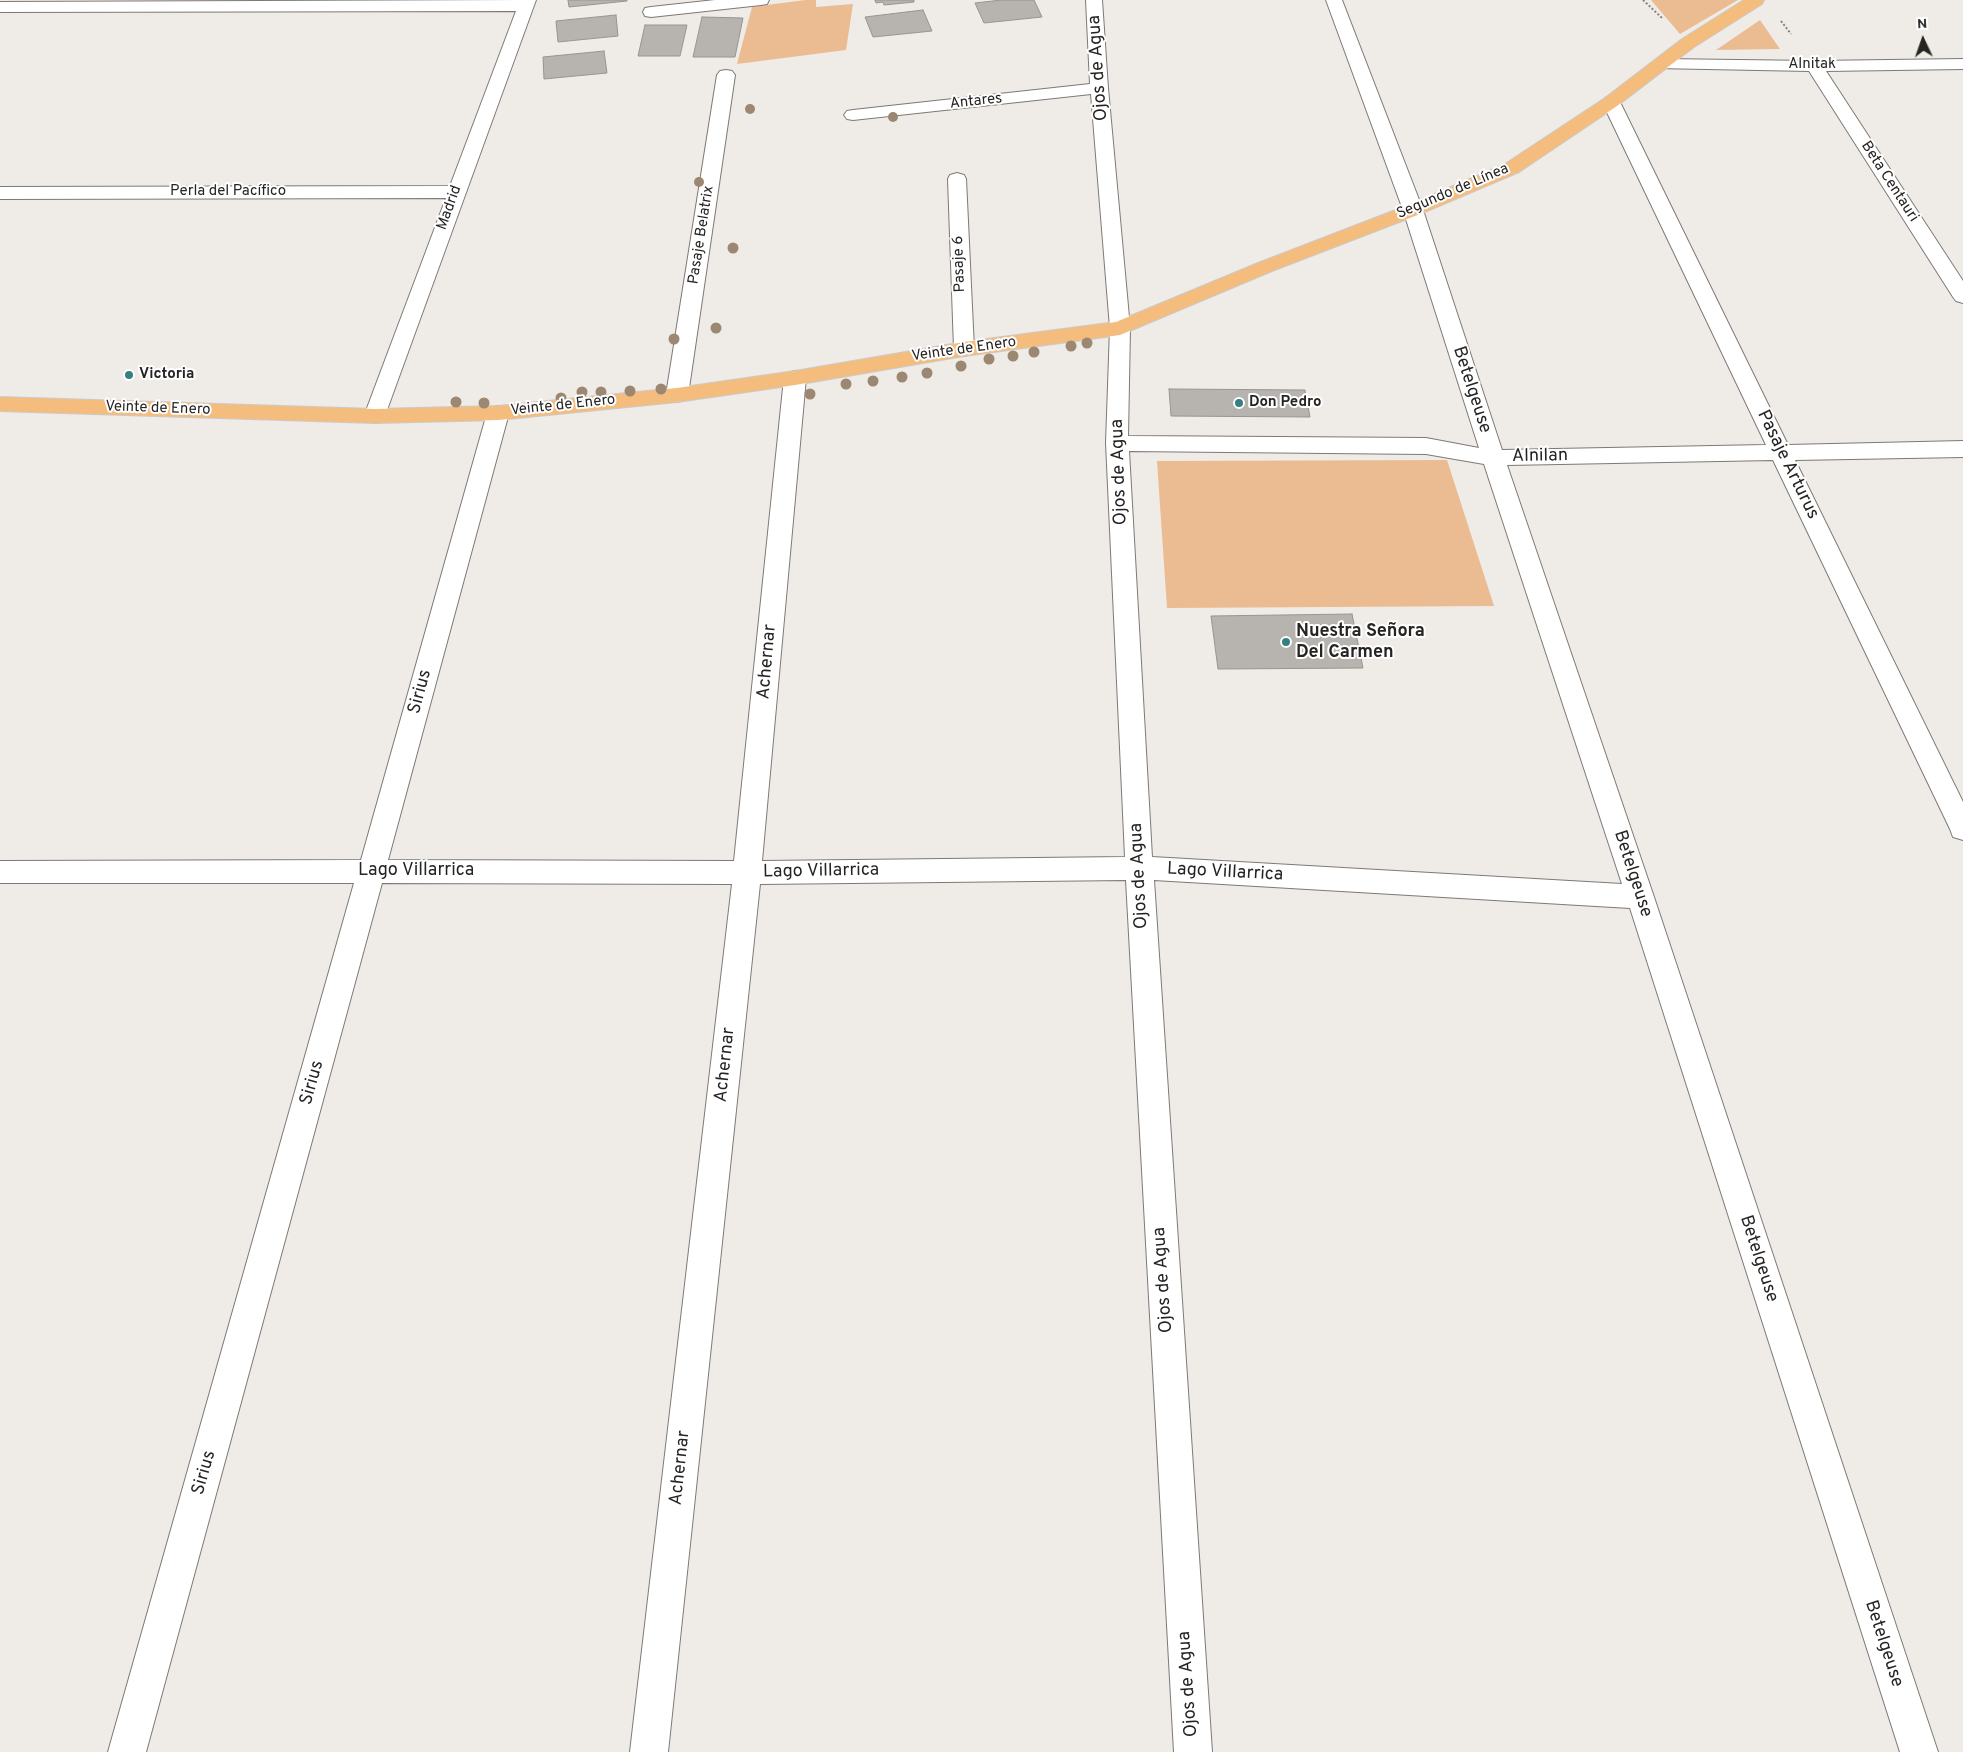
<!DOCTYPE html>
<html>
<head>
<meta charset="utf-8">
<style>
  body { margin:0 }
  #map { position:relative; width:1963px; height:1752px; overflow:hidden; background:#efebe6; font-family:Overpass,sans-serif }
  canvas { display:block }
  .north { position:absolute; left:1898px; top:15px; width:50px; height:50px; -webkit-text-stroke:4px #fff; paint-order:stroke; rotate:357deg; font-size:14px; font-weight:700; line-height:20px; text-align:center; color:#262422 }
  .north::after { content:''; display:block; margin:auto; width:18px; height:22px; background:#262422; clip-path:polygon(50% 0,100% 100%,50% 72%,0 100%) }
</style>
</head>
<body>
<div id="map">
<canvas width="1963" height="1752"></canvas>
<div class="north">N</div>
</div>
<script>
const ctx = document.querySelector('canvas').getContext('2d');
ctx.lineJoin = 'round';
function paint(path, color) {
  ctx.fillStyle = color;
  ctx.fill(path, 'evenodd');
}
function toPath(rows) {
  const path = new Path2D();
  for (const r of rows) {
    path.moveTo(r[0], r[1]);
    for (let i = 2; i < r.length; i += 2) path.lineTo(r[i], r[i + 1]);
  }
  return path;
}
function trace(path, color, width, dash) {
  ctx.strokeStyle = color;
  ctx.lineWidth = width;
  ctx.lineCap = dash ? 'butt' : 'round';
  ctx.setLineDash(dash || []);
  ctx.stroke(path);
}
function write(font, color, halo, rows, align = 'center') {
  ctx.font = font + ' Overpass,sans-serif';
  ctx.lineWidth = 4;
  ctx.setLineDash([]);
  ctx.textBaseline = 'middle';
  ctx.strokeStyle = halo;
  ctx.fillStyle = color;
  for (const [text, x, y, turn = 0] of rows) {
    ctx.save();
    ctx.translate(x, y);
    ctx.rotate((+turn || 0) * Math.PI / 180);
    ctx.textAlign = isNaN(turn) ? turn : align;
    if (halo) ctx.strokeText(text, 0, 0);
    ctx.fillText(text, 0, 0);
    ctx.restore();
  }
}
paint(toPath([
  [805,0,816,0,816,7,853,4,846,50,737,64,752,7],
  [1651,0,1738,0,1680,34],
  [1760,20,1780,49,1716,50],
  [1447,460,1494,606,1167,608,1157,461]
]), '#ebbc92');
const building = toPath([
  [568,0,627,0,627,1,569,7,568,0],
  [875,0,914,0,914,2,884,5,883,2,876,3,875,0],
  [1001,0,1034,0,1042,17,984,23,975,3,1001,0],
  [923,10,932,31,873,37,865,17,923,10],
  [616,15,618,36,558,42,556,21,616,15],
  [702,17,743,18,735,57,693,57,702,17],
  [645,25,687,25,680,56,638,56,645,25],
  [604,51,607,73,544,79,543,57,604,51],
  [1169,389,1305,390,1310,417,1171,416,1169,389],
  [1352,614,1363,668,1218,669,1211,616,1352,614]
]);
paint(building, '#b7b3af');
trace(building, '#999491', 1);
const minor = toPath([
  [520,0,536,0,383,421,375,423,367,421,364,416,446,198,0,199,0,187,450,186,516,11,0,12,0,2,520,0],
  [715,0,769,0,767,4,761,5,651,17,645,16,643,12,645,8,651,7,715,0],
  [1086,0,1102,0,1108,88,1130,328,1128,436,1426,438,1479,448,1403,210,1326,0,1342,0,1423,210,1502,450,1766,445,1602,102,1605,98,1611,97,1617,98,1620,102,1788,445,1963,441,1963,457,1795,460,1963,802,1963,840,1953,837,1950,829,1773,460,1507,465,1654,897,1938,1752,1900,1752,1630,908,1154,880,1212,1752,1174,1752,1126,880,760,884,668,1752,630,1752,732,884,382,883,146,1752,108,1752,354,883,0,883,0,861,361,860,487,413,490,408,498,406,506,408,509,413,388,860,734,861,784,378,787,373,795,371,803,373,806,378,762,861,1125,857,1106,443,1110,328,1091,94,853,120,847,119,844,115,847,111,853,110,1090,84,1086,0],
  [1129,451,1426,454,1484,464,1622,884,1152,857,1129,451],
  [1661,59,1814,61,1963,59,1963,69,1826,71,1963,281,1963,303,1956,301,1953,297,1809,71,1655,68,1652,64,1655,60,1661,59],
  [726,70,732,71,735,75,688,395,685,400,677,402,669,400,666,395,717,75,720,71,726,70],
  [957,173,964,175,966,179,974,349,971,354,964,356,957,354,954,349,948,179,950,175,957,173]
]);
const major = toPath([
  [1744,0,1764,0,1762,4,1694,47,1617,106,1519,172,1420,214,1272,271,1120,335,964,356,795,385,677,402,498,420,375,423,0,411,0,397,375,409,498,406,677,388,795,371,964,342,1116,322,1258,263,1406,206,1505,164,1605,98,1682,39,1744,0]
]);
trace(minor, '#7e7976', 2);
trace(major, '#cbcaca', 2);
trace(toPath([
  [1643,0,1662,18],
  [1781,21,1791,34]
]), '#83817d', 2, [2, 2]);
paint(minor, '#fff');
paint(major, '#f4bd7d');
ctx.fillStyle = '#9c8872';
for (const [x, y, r] of [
  [750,109,5],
  [893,117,5],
  [699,182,5],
  [733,248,5.5],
  [716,328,5.5],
  [674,339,5.5],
  [1087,343,5.5],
  [1071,346,5.5],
  [1034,352,5.5],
  [1013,356,5.5],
  [989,359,5.5],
  [961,366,5.5],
  [927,373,5.5],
  [902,377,5.5],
  [873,381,5.5],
  [846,384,5.5],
  [661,389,5.5],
  [630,391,5.5],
  [582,392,5.5],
  [601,392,5.5],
  [810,394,5.5],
  [561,398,5.5],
  [456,402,5.5],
  [484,403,5.5]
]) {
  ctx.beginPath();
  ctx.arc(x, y, r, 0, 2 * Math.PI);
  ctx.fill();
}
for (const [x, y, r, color] of [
  [129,375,5,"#367f84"],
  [1239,403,5,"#367f84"],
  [1286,642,5,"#367f84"]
]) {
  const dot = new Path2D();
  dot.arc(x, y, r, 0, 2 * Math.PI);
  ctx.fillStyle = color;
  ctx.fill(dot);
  trace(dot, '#fff', 2);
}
write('15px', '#262422', '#fff', [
  ["Alnitak",1812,65],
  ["Antares",976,102,-6],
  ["Beta Centauri",1889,182,57],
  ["Perla del Pacífico",228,192],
  ["Segundo de Línea",1453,192,-23],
  ["Madrid",450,208,-70],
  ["Pasaje Belatrix",702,235,-81],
  ["Pasaje 6",960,264,-92],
  ["Veinte de Enero",964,350,-8],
  ["Veinte de Enero",563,406,-6],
  ["Veinte de Enero",158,409,2]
]);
write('bold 15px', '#262422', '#fff', [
  ["Victoria",139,375],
  ["Don Pedro",1249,403]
], 'left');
write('18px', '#262422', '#fff', [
  ["Ojos de Agua",1099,68,-94],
  ["Betelgeuse",1471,390,72],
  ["Alnilan",1540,457,-1],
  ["Pasaje Arturus",1787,465,64],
  ["Ojos de Agua",1120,472,-92],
  ["Achernar",768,662,-85],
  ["Sirius",421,692,-75],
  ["Lago Villarrica",416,871],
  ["Lago Villarrica",821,872,-1],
  ["Lago Villarrica",1225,873,3],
  ["Betelgeuse",1632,874,72],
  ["Ojos de Agua",1140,876,-93],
  ["Achernar",726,1065,-84],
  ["Sirius",313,1083,-74],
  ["Betelgeuse",1758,1259,72],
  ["Ojos de Agua",1164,1280,-94],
  ["Achernar",681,1468,-84],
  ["Sirius",205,1473,-74],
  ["Betelgeuse",1883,1644,72],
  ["Ojos de Agua",1189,1684,-94]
]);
write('bold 18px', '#262422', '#fff', [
  ["Nuestra Señora",1296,632],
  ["Del Carmen",1296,653]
], 'left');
</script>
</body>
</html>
